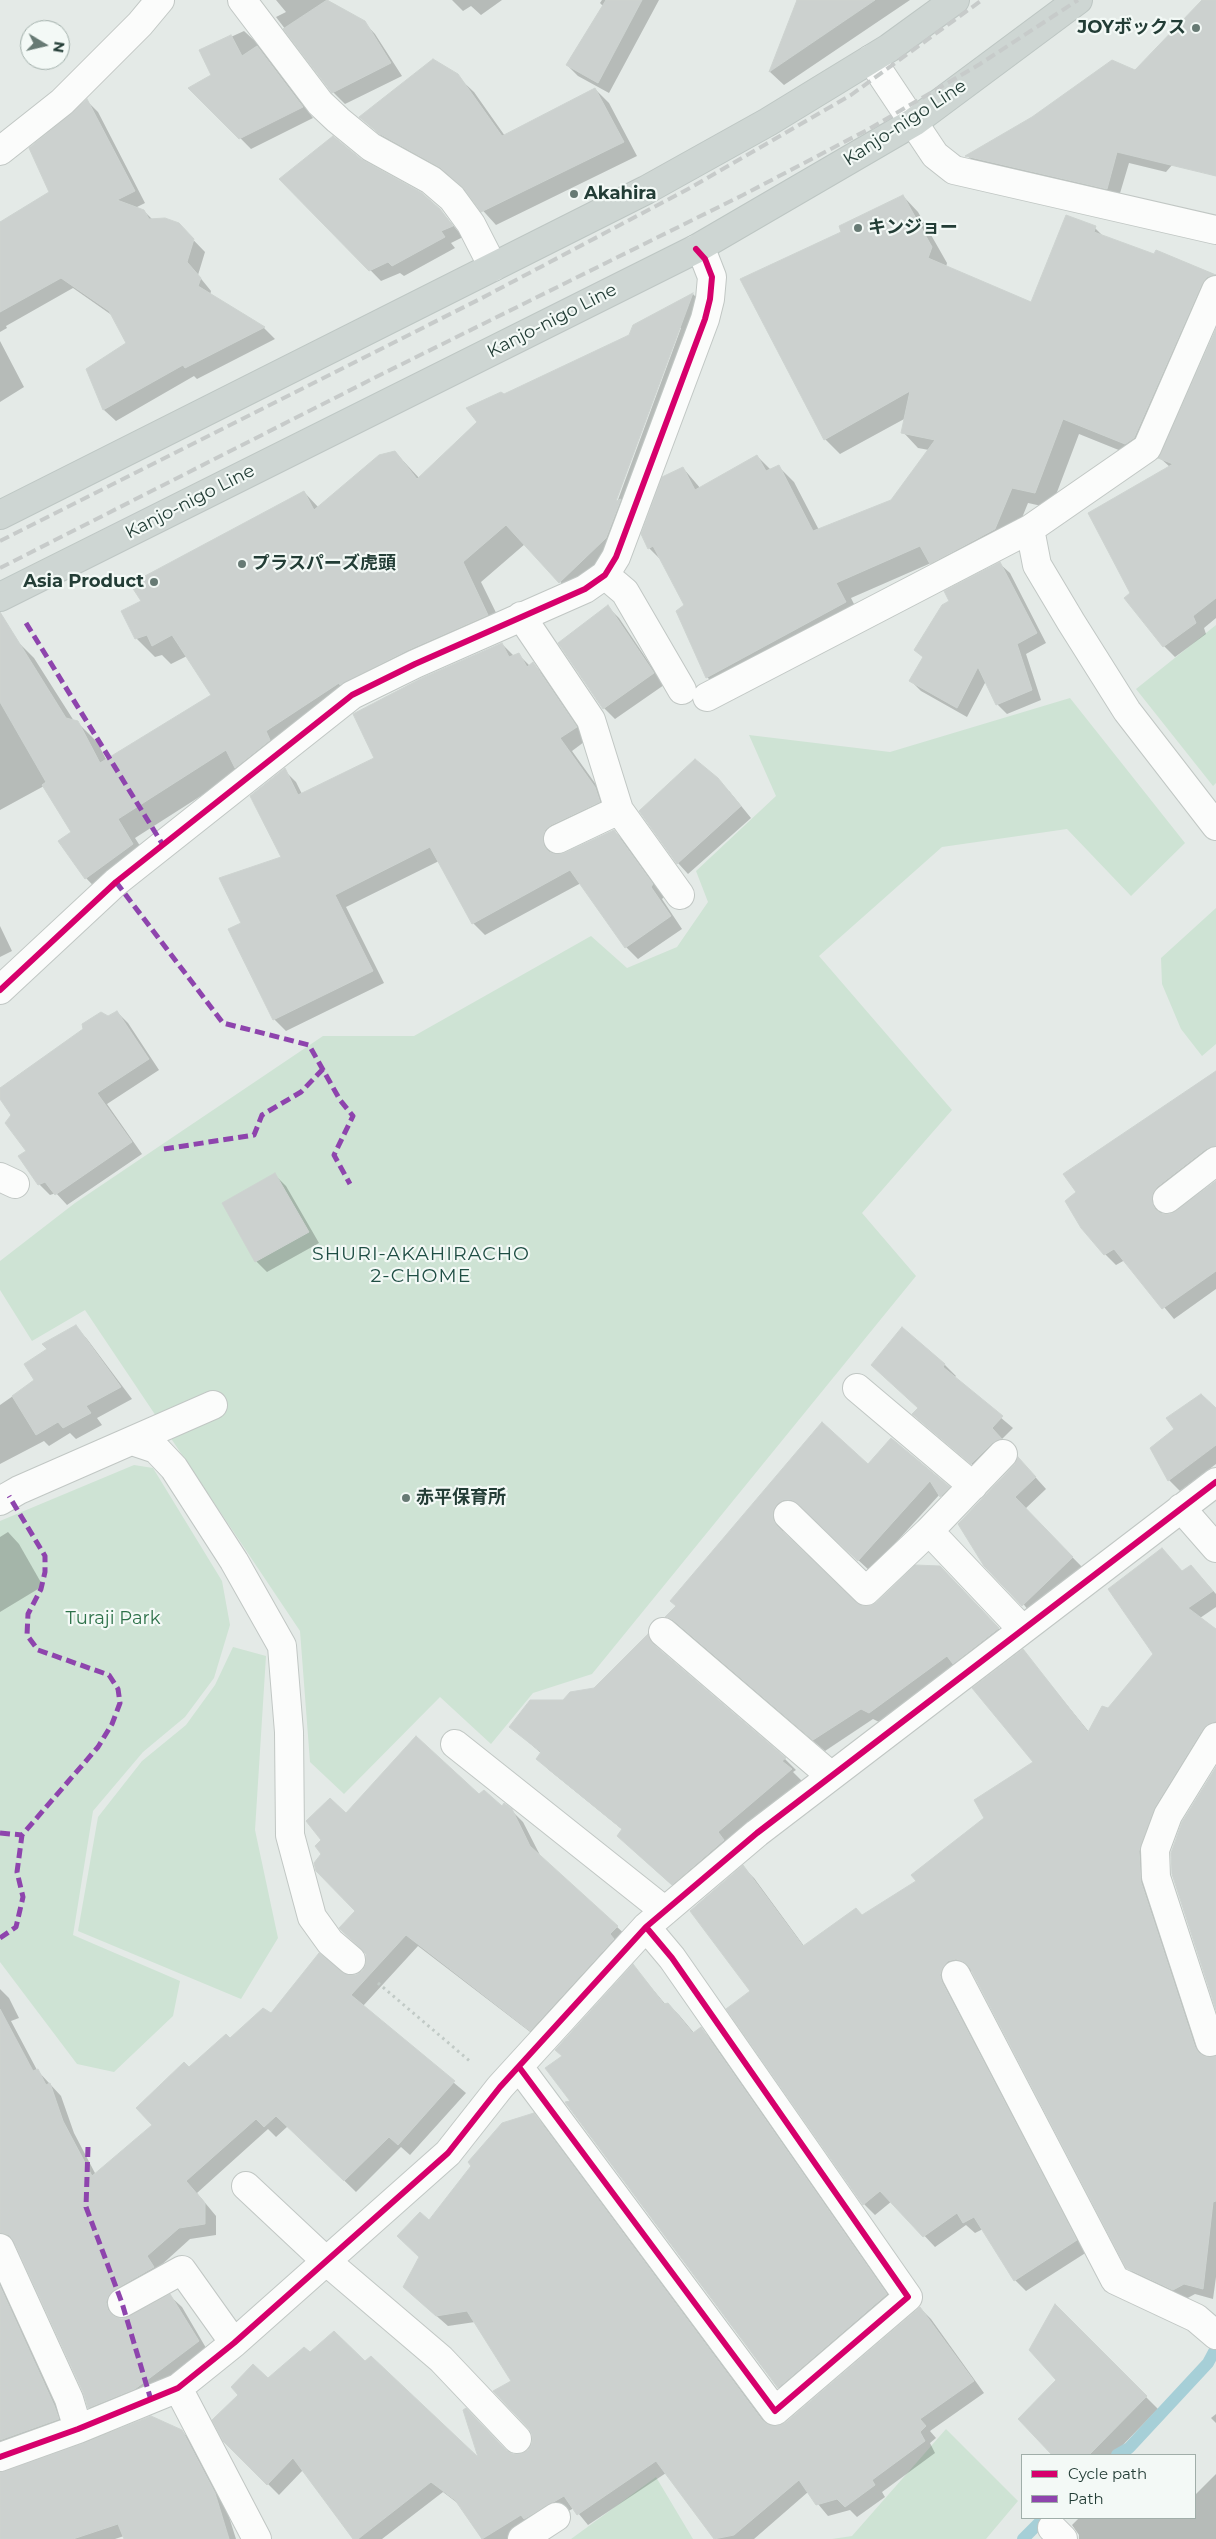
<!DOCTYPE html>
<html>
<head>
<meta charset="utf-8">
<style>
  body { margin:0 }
  #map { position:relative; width:1216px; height:2539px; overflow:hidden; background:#e4eae7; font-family:Montserrat,sans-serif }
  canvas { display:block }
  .legend { position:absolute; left:1021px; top:2454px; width:175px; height:65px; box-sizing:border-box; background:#f3f9f6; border:1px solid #a0aea9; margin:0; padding:6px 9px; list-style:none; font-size:15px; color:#233d36 }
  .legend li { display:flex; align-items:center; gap:10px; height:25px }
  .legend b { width:25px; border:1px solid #a0aea9 }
  .north { position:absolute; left:20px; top:20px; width:50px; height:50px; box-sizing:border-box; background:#f3f9f6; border:1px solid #a0aea9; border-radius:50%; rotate:99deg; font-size:14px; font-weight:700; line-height:20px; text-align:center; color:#233d36 }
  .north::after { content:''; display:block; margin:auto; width:18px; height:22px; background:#677a74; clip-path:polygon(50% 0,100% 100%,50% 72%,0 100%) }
</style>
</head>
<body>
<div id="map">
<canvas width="1216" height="2539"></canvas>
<ul class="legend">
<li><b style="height:6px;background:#d6006c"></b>Cycle path</li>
<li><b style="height:6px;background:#8e44ad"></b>Path</li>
</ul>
<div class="north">N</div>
</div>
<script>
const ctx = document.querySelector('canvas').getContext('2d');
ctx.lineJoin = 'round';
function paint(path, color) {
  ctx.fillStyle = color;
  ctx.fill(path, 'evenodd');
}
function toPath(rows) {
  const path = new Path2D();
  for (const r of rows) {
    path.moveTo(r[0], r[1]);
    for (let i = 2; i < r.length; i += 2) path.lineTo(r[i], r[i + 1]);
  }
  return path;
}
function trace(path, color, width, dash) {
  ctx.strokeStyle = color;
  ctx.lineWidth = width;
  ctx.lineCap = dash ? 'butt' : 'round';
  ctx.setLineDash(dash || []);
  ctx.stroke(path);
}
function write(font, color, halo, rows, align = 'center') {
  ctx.font = font + ' Montserrat,"Noto Sans JP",sans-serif';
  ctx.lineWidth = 4.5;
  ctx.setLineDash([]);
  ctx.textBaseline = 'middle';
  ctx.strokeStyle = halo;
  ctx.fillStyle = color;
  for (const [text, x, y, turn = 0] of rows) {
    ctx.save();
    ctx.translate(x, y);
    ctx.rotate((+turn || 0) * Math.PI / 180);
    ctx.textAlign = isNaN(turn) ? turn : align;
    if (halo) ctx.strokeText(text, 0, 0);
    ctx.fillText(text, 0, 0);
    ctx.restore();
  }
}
paint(toPath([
  [1216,625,1216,783,1213,786,1136,689],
  [1070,698,1185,843,1131,896,1067,829,942,847,819,956,952,1110,862,1213,916,1276,592,1674,533,1693,491,1744,440,1697,344,1794,310,1762,300,1631,85,1310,32,1341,0,1290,0,1261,75,1203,323,1036,414,1036,591,936,627,968,677,947,708,902,696,871,776,796,749,735,890,752],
  [1216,908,1216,1044,1202,1056,1181,1029,1162,984,1161,958],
  [134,1465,153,1468,222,1581,230,1625,214,1678,185,1717,143,1752,93,1811,73,1935,180,1981,173,2016,114,2072,77,2064,0,1962,0,1521],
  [233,1647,266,1656,255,1830,278,1938,241,1999,78,1931,98,1817,142,1761,186,1725,215,1685],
  [946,2429,1018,2501,986,2539,832,2539,852,2536],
  [656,2477,693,2539,571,2539]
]), '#cee3d4');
paint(toPath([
  [276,0,327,0,363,21,375,34,402,76,345,104,333,92,276,17,286,12],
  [452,0,502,0,481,15,471,6,463,11],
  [602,0,659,0,609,93,578,76,567,65,603,6,600,3],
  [799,0,910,0,784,85,770,72],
  [1204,0,1216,0,1216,114,1166,172,1129,163,1118,200,979,168,968,156,1135,72],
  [244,31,256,42,313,118,251,149,191,88,212,76,200,51],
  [459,78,474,92,505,136,595,89,609,103,637,156,496,225,457,182,395,148,360,117],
  [87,101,98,112,145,203,135,208,144,211,153,220,178,224,205,252,198,275,211,291,210,295,264,328,275,339,197,379,194,376,116,421,104,410,87,370,127,344,113,316,73,288,6,326,7,328,0,332,0,223,51,192],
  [363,162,440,210,463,237,451,243,455,248,404,276,400,273,381,281,281,179],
  [903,196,918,212,947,263,946,267,1031,304,1095,228,1104,237,1155,255,1156,252,1216,275,1216,302,1141,459,1079,434,1051,508,1028,503,1011,545,946,578,931,563,851,598,861,618,723,693,707,677,686,606,662,561,649,548,643,534,683,468,701,489,757,456,771,470,779,467,794,482,819,530,892,501,929,450,918,448,903,432,906,418,840,454,825,439,843,233],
  [693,294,711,313,636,516,578,601,525,544,481,582,506,633,427,668,240,771,135,838,151,863,104,897,86,878,60,841,72,832,44,786,0,810,0,647,15,639,34,658,74,721,77,722,97,742,107,761,213,695,187,656,171,664,162,655,155,657,136,638,143,602,304,492,319,508,395,452,420,479,504,395,630,336,634,326],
  [679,328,681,328,615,508,613,507],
  [1216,332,1216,618,1204,628,1206,634,1175,657,1164,646,1131,593,1170,467,1160,458],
  [0,341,24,387,0,402],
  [1000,564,1010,573,1046,643,1026,654,1041,700,1007,714,997,704,986,681,967,717,921,691,911,681,924,658,916,650],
  [608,607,619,618,664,685,615,719,604,708],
  [502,644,514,656,518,654,530,666,533,664,545,676,588,739,572,751,607,800,554,850,555,855,565,854,614,831,626,843,664,897,662,899,682,929,638,959,626,947,581,883,485,935,473,923,439,861,346,907,384,983,286,1031,274,1019,243,923,283,857,284,770,296,782,302,794,376,758],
  [729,791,751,818,688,874,678,863],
  [0,926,12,951,0,957],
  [117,1012,128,1023,159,1070,107,1104,142,1154,67,1205,56,1193,50,1195,39,1184,28,1151,108,1018],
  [1216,1106,1216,1161,1163,1205,1162,1213,1163,1215,1169,1216,1216,1182,1216,1289,1174,1319,1125,1260,1116,1265,1105,1254],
  [275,1175,286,1186,319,1243,267,1272,256,1261],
  [76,1327,87,1339,132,1399,97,1418,102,1425,76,1439,70,1433,49,1446,44,1441,0,1464,0,1405,36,1380,48,1349],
  [873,1364,945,1365,956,1376,954,1378,1013,1428,1002,1439,1012,1450,983,1474,925,1425,914,1414,920,1408],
  [1216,1410,1216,1464,1180,1491,1169,1480],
  [822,1424,868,1465,892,1439,960,1499,952,1507,940,1494,870,1571,805,1511,795,1511,784,1522,783,1531,787,1537,861,1607,870,1607,951,1578,1009,1640,881,1723,873,1719,825,1751,667,1617],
  [1029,1470,1046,1489,1025,1509,1083,1568,1033,1616,959,1524],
  [8,1532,19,1544,43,1586,0,1612,0,1537],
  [1191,1566,1216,1594,1216,1607,1200,1618,1216,1630,1216,1738,1165,1818,1152,1894,1205,2058,1216,2057,1216,2277,1213,2299,1195,2294,1184,2300,1139,2279,1127,2267,973,1971,960,1972,1087,2252,1026,2291,1015,2280,983,2229,975,2233,966,2225,935,2247,892,2201,875,2215,864,2204,752,1992,743,1867,754,1878,804,1946,862,1917,918,1881,986,1818,1034,1762,1023,1651,1089,1732,1154,1654,1183,1572],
  [648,1636,662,1654,785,1759,796,1770,793,1772,802,1781,728,1844,683,1895,630,1847,623,1830,549,1770,538,1759,542,1754,511,1727,563,1701,594,1689],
  [479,1796,502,1808,511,1810,523,1822,541,1857,629,1938,542,2041,418,1946,363,2006,466,2093,410,2155,401,2147,356,2192,288,2126,276,2137,268,2129,197,2193,216,2216,216,2235,190,2239,158,2268,165,2279,117,2315,118,2319,122,2320,170,2296,182,2307,209,2353,147,2400,100,2419,89,2407,84,2392,17,2244,6,2245,0,2249,0,1989,9,1998,19,2018,11,2021,37,2070,61,2096,74,2133,96,2175,154,2125,189,2068,230,2039,271,2015,347,1976,356,1976,364,1971,368,1963,367,1954,357,1911,346,1815],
  [633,1966,666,2005,668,2004,679,2015,694,2033,701,2029,712,2040,897,2306,789,2398,778,2387,572,2101,563,2056],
  [533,2114,544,2125,768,2426,777,2428,786,2424,920,2308,931,2319,984,2393,930,2431,936,2438,930,2443,935,2453,882,2492,885,2497,857,2517,850,2510,828,2516,808,2492,754,2539,715,2539,666,2473,588,2525,574,2508,536,2529,510,2539,482,2539,460,2505,443,2492,382,2539,354,2539,303,2470,279,2495,224,2440,268,2380,310,2354,365,2363,481,2462,507,2452,513,2455,520,2456,529,2451,533,2443,533,2435,512,2381,475,2322,448,2326,416,2298,420,2257,429,2221],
  [0,2274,69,2431,0,2460],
  [1056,2307,1158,2409,1116,2452,1119,2455,1054,2455,1020,2419,1058,2380],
  [1216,2414,1216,2423,1211,2418],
  [151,2417,182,2431,192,2442,225,2504,236,2539,125,2539,124,2536,115,2539,0,2539,0,2473],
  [1216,2474,1216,2539,1079,2539,1079,2535,1072,2525,1079,2518,1195,2518,1195,2495]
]), '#0003');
trace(toPath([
  [1117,2455,1129,2448,1208,2363,1216,2348],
  [1023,2539,1044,2518]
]), '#a6cfd7', 12);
const building = toPath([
  [327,0,365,21,391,63,332,93,283,29,327,0],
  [606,0,642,0,598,83,566,65,606,0],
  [797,0,875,0,769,72,797,0],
  [1202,0,1216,0,1216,176,1117,152,1107,189,965,156,1032,117,1112,60,1135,70,1202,0],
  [231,35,242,56,257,46,303,107,239,139,188,88,211,75,199,50,231,35],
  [433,59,458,74,502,136,595,88,624,142,481,212,464,189,441,168,380,134,359,117,433,59],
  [87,99,135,191,117,200,144,210,149,219,165,218,179,223,194,239,187,262,201,278,198,286,265,327,185,368,183,365,103,410,86,369,126,343,109,311,61,278,0,312,0,222,49,192,29,148,87,99],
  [333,136,361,159,422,193,440,209,453,226,441,231,445,237,392,266,388,262,369,271,279,179,333,136],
  [903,195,932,247,928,258,1031,302,1066,215,1096,226,1094,232,1154,254,1156,250,1216,275,1207,277,1202,284,1134,438,1125,444,1063,419,1035,493,1012,488,995,529,930,564,920,546,836,583,846,602,706,678,676,611,684,605,653,546,648,549,641,534,662,477,683,467,695,490,757,455,766,471,779,465,813,531,891,500,935,440,901,433,910,391,824,440,740,279,841,232,839,226,903,195],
  [693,293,616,501,621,499,606,538,559,583,506,525,463,562,488,615,408,650,340,685,339,683,266,731,270,740,235,768,226,750,118,819,133,844,85,879,58,841,71,832,42,785,46,782,0,702,0,612,66,718,78,721,100,763,211,695,172,635,152,646,147,635,135,639,121,611,141,601,130,584,304,491,314,510,379,455,395,451,417,479,477,422,466,408,501,392,504,394,629,335,633,325,693,293],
  [1216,329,1216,598,1193,616,1196,623,1163,647,1124,598,1130,593,1088,513,1173,464,1158,458,1216,329],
  [1000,562,1037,633,1017,644,1032,690,996,705,978,667,957,708,909,681,923,657,914,650,942,605,949,601,944,591,1000,562],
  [608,605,654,673,603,709,558,643,608,605],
  [502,643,509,657,519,653,527,667,533,662,577,727,560,738,595,787,600,802,551,825,545,830,543,837,544,846,549,852,556,854,564,853,614,830,653,884,651,887,671,916,625,948,570,870,472,924,430,847,335,895,373,971,273,1020,228,929,241,923,219,878,281,857,250,796,285,768,298,795,374,758,353,714,422,678,502,643],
  [695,759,718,778,741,806,677,864,639,811,695,759],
  [117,1011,149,1059,97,1093,132,1142,55,1195,45,1182,38,1185,18,1156,26,1151,5,1123,11,1115,0,1099,0,1088,83,1029,82,1024,101,1012,108,1016,117,1011],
  [1216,1071,1216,1146,1206,1149,1157,1187,1153,1193,1152,1201,1155,1209,1162,1214,1170,1214,1216,1181,1216,1271,1162,1309,1114,1249,1104,1255,1081,1228,1065,1201,1076,1192,1063,1174,1216,1071],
  [275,1173,309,1232,255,1262,222,1203,275,1173],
  [76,1325,121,1387,86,1406,91,1413,63,1428,58,1422,36,1435,12,1396,34,1380,24,1364,47,1349,42,1344,76,1325],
  [902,1327,945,1364,943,1367,1003,1416,992,1428,1002,1439,992,1443,971,1464,912,1414,918,1408,871,1365,902,1327],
  [1201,1394,1216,1408,1216,1445,1168,1481,1150,1448,1174,1429,1166,1418,1201,1394],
  [822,1422,868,1464,891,1438,950,1487,940,1497,930,1481,858,1561,792,1500,783,1500,777,1504,773,1511,773,1519,777,1526,862,1606,869,1606,877,1602,915,1565,940,1566,999,1628,953,1664,947,1656,869,1713,861,1709,813,1740,673,1620,665,1617,676,1606,670,1601,822,1422],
  [1018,1457,1036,1477,1015,1497,1073,1557,1022,1606,984,1566,958,1524,1014,1465,1018,1457],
  [1162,1548,1182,1571,1191,1565,1213,1591,1188,1608,1216,1629,1216,1721,1208,1724,1203,1729,1155,1807,1139,1851,1141,1882,1195,2047,1199,2053,1206,2057,1216,2056,1216,2201,1213,2202,1203,2289,1184,2284,1173,2290,1126,2268,970,1968,964,1962,956,1959,948,1961,943,1967,940,1975,942,1982,1077,2240,1014,2281,974,2217,963,2223,957,2213,923,2237,880,2191,863,2205,726,2009,750,1991,690,1911,743,1865,803,1946,856,1908,862,1915,916,1881,911,1875,984,1818,974,1800,1033,1762,972,1688,1023,1649,1088,1732,1102,1706,1108,1708,1153,1654,1108,1589,1162,1548],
  [648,1634,653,1644,786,1758,782,1761,792,1769,718,1832,724,1840,672,1885,617,1836,622,1829,536,1759,541,1752,509,1727,530,1700,563,1700,570,1692,594,1688,648,1634],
  [416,1736,479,1794,484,1790,502,1806,504,1803,512,1809,530,1846,618,1926,610,1934,614,1939,530,2031,406,1935,351,1995,455,2081,398,2145,389,2137,344,2181,276,2116,264,2127,256,2119,186,2181,205,2203,205,2224,179,2228,147,2256,154,2267,114,2290,109,2295,106,2302,108,2310,114,2316,122,2319,170,2294,199,2341,135,2389,88,2408,83,2392,14,2242,9,2235,0,2233,0,2009,33,2071,38,2069,46,2085,50,2083,63,2121,92,2176,152,2125,136,2108,184,2062,189,2067,226,2034,230,2038,263,2008,271,2013,319,1953,348,1975,356,1975,363,1970,366,1962,366,1954,339,1928,355,1911,316,1871,314,1863,321,1854,315,1846,321,1840,306,1821,330,1798,346,1813,416,1736],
  [1216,1767,1216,2010,1172,1874,1171,1853,1182,1822,1216,1767],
  [633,1964,664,2004,668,2003,693,2033,701,2027,887,2294,778,2388,565,2102,570,2101,545,2068,562,2056,555,2050,633,1964],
  [534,2113,762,2420,769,2425,777,2426,785,2423,920,2307,974,2381,920,2419,926,2426,920,2432,925,2441,872,2480,875,2485,845,2507,837,2499,816,2505,799,2480,734,2535,714,2539,656,2461,577,2515,564,2496,524,2519,521,2515,482,2539,455,2500,431,2482,358,2539,353,2539,293,2458,267,2485,223,2441,212,2420,238,2395,231,2387,253,2364,268,2378,304,2347,310,2352,334,2331,365,2361,371,2356,478,2457,463,2410,466,2408,506,2450,513,2454,520,2454,528,2450,532,2443,532,2435,529,2429,493,2391,511,2381,467,2311,436,2316,403,2287,419,2257,397,2236,420,2212,429,2220,471,2166,468,2162,502,2123,534,2113],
  [0,2286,54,2405,59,2419,0,2440,0,2286],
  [1055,2304,1147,2396,1089,2455,1052,2455,1018,2419,1056,2380,1029,2350,1055,2304],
  [151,2416,182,2430,215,2493,229,2539,124,2539,118,2524,73,2539,0,2539,0,2472,84,2443,151,2416]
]);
paint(building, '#ccd1cf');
trace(building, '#cdd3d0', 1);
const minor = toPath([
  [242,0,320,103,338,120,371,147,431,180,452,198,471,224,493,267],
  [871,59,935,155,954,170,1216,230],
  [0,151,62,102,140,24,160,0],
  [1030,529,1037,565,1071,622,1127,711,1216,826],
  [605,575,625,592,682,690],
  [521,616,591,720,619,810,680,895],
  [707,697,1030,529,1147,448,1216,290],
  [558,839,619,810],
  [0,990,116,882,352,695,415,664,585,589,605,575,616,557,705,319,710,299,712,277,705,259,696,249],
  [0,1177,15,1184],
  [1167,1199,1216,1161],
  [857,1388,973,1486],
  [132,1441,156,1449,174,1468,234,1561,282,1646,289,1732,290,1835,312,1917,330,1942,351,1960],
  [0,1501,19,1490,213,1405],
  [1181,1508,1216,1548],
  [788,1515,866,1591,929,1531,1022,1629],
  [929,1531,1003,1454],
  [663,1632,831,1776],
  [455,1744,665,1911],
  [956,1975,1115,2280,1196,2318,1216,2335],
  [1210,2042,1156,1877,1155,1850,1168,1815,1216,1737],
  [519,2067,775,2411,908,2297,672,1958,646,1927],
  [246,2186,326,2261,441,2359,517,2439],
  [0,2248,69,2399,78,2429],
  [122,2303,182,2270,234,2343],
  [178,2388,257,2539],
  [0,2457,78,2429,178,2388,234,2343,448,2153,500,2087,646,1927,757,1833,1216,1482],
  [1052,2528,1063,2539],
  [522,2539,556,2517]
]);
const primary = toPath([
  [0,515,646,190,768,122,889,48,955,0],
  [0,597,696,249,914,122,1078,0]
]);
trace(minor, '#c1c7c4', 30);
trace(primary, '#bdc6c3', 30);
trace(toPath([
  [378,1983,472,2063]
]), '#c1cac6', 3, [2.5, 4]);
trace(minor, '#fbfcfb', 28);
trace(primary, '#ced6d3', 28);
trace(toPath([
  [0,541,480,299,690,188,851,95,982,0],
  [0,568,382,374,743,195,869,129,980,64,1078,0]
]), '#c7cbca', 4, [10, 5]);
trace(toPath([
  [26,623,163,845],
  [116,882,223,1023,309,1045,340,1100,353,1116,334,1155,350,1184],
  [164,1149,254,1135,262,1115,301,1092,323,1069],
  [0,1833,22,1835],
  [0,1938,16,1927,23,1897,17,1872,22,1835,98,1747,112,1724,120,1703,118,1689,109,1675,38,1650,27,1635,28,1614,41,1589,45,1572,45,1556,9,1496],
  [88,2147,86,2207,122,2303,151,2400]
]), '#8e44ad', 5, [10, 5]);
trace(toPath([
  [0,990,116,882,352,695,415,664,585,589,605,575,616,557,705,319,710,299,712,277,705,259,696,249],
  [519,2067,775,2411,908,2297,672,1958,646,1927],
  [0,2457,78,2429,178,2388,234,2343,448,2153,500,2087,646,1927,757,1833,1216,1482]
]), '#d6006c', 6);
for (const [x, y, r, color] of [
  [1196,28,5,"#677a74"],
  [574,194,5,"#677a74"],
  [858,228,5,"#677a74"],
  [242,564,5,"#677a74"],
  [154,582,5,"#677a74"],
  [406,1498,5,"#677a74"]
]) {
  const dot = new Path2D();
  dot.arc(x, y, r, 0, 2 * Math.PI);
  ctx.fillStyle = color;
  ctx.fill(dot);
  trace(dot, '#f3f9f6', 2);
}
write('bold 18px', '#233d36', '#f3f9f6', [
  ["JOYボックス",1186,28,"right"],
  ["Akahira",584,194],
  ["キンジョー",868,228],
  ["プラスパーズ虎頭",252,564],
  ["Asia Product",144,582,"right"],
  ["赤平保育所",416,1498]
], 'left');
write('18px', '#233d36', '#f3f9f6', [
  ["Kanjo-nigo Line",905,123,-33],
  ["Kanjo-nigo Line",552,321,-27],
  ["Kanjo-nigo Line",190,502,-27]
]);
write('18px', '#2e724a', '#f3f9f6', [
  ["Turaji Park",113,1619]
]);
ctx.letterSpacing = '1px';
write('19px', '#1f4e44', '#f3f9f6', [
  ["SHURI-AKAHIRACHO",421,1254],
  ["2-CHOME",421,1276]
]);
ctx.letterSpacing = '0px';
</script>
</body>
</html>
